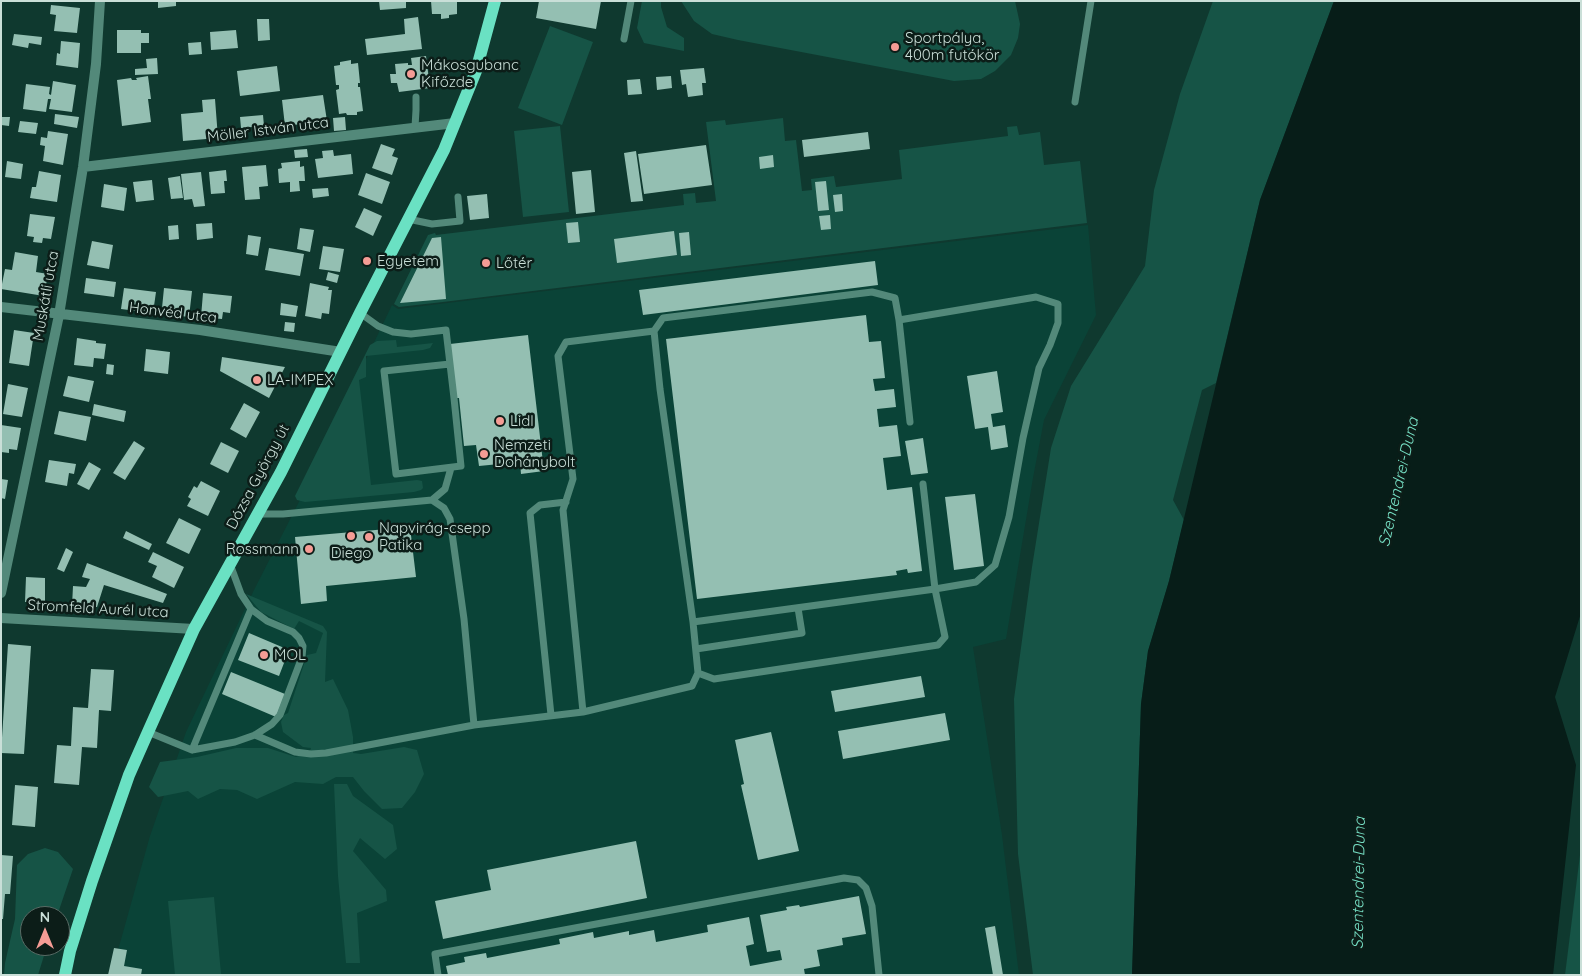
<!DOCTYPE html>
<html>
<head>
<meta charset="utf-8">
<style>
  body { margin:0 }
  #map { position:relative; width:1582px; height:976px; overflow:hidden; background:#0f392f; font-family:Quicksand,sans-serif }
  canvas { display:block }
  .frame { position:absolute; inset:0; border:2px solid #cadfd8; pointer-events:none }
  .north { position:absolute; left:20px; top:906px; width:50px; height:50px; box-sizing:border-box; background:#0c1d18; border:1px solid #586b65; border-radius:50%; rotate:0deg; font-size:14px; font-weight:700; line-height:20px; text-align:center; color:#cadfd8 }
  .north::after { content:''; display:block; margin:auto; width:18px; height:22px; background:#f59c95; clip-path:polygon(50% 0,100% 100%,50% 72%,0 100%) }
</style>
</head>
<body>
<div id="map">
<canvas width="1582" height="976"></canvas>
<div class="frame"></div>
<div class="north">N</div>
</div>
<script>
const ctx = document.querySelector('canvas').getContext('2d');
ctx.lineJoin = 'round';
function paint(path, color) {
  ctx.fillStyle = color;
  ctx.fill(path, 'evenodd');
}
function toPath(rows) {
  const path = new Path2D();
  for (const r of rows) {
    path.moveTo(r[0], r[1]);
    for (let i = 2; i < r.length; i += 2) path.lineTo(r[i], r[i + 1]);
  }
  return path;
}
function trace(path, color, width, dash) {
  ctx.strokeStyle = color;
  ctx.lineWidth = width;
  ctx.lineCap = dash ? 'butt' : 'round';
  ctx.setLineDash(dash || []);
  ctx.stroke(path);
}
function write(font, color, halo, rows, align = 'center') {
  ctx.font = font + ' Quicksand,sans-serif';
  ctx.lineWidth = 5;
  ctx.setLineDash([]);
  ctx.textBaseline = 'middle';
  ctx.strokeStyle = halo;
  ctx.fillStyle = color;
  for (const [text, x, y, turn = 0] of rows) {
    ctx.save();
    ctx.translate(x, y);
    ctx.rotate((+turn || 0) * Math.PI / 180);
    ctx.textAlign = isNaN(turn) ? turn : align;
    if (halo) ctx.strokeText(text, 0, 0);
    ctx.fillText(text, 0, 0);
    ctx.restore();
  }
}
paint(toPath([
  [1088,225,1096,315,1044,420,1033,478,1006,639,973,647,1002,835,1019,975,111,975,150,836,186,732,254,590,306,488,355,382,392,305,398,309]
]), '#0a4337');
paint(toPath([
  [642,1,661,1,661,7,667,27,684,38,684,51,644,43,637,28],
  [681,1,1015,1,1020,24,1018,38,1011,55,995,71,981,79,954,81,738,40,712,34,694,21],
  [1213,1,1334,1,1260,200,1216,383,1202,390,1173,500,1184,520,1169,581,1148,651,1141,704,1132,975,1033,975,1018,854,1014,699,1032,567,1051,448,1071,386,1145,266,1154,190,1180,94],
  [550,26,593,42,562,125,518,108],
  [783,118,785,141,796,140,802,191,812,190,811,179,834,176,836,187,902,179,899,150,1008,136,1007,127,1017,126,1019,135,1040,132,1044,165,1080,161,1087,223,443,302,399,307,394,304,428,235,435,233,436,235,684,205,683,194,695,193,696,203,716,201,706,122,725,120,726,125],
  [560,126,569,212,523,217,514,131],
  [396,340,397,347,433,343,430,348,423,350,366,356,366,377,359,380,371,485,417,480,422,481,423,488,421,490,414,492,305,502,297,500,295,496,370,345,377,341],
  [246,594,323,626,327,632,325,682,333,679,348,710,353,737,353,753,361,754,404,747,417,750,424,774,415,792,402,808,382,809,364,791,353,777,336,777,323,784,295,782,257,799,237,790,220,789,198,799,188,791,158,797,149,787,160,762,197,757,236,748,268,748,296,757,310,751,311,748,303,747,283,732,281,722,284,715,288,713,307,655,316,653,323,633,299,621,294,629,261,612],
  [334,784,347,784,353,796,393,825,397,849,385,859,360,838,353,851,386,890,387,901,357,913,360,963,346,963,338,876],
  [1581,847,1581,975,1565,975],
  [45,848,58,852,73,869,57,916,30,916,30,946,47,946,38,975,4,975,5,963,15,919,17,865,28,854],
  [214,897,221,974,175,975,168,901]
]), '#165446');
paint(toPath([
  [1334,1,1581,1,1581,613,1555,697,1576,765,1553,975,1132,975,1141,704,1148,651,1169,581,1260,200]
]), '#071d18');
paint(toPath([
  [158,1,176,1,176,6,158,8],
  [379,1,406,1,406,8,380,10],
  [431,1,457,1,457,14,449,15,449,18,441,19,441,14,432,14],
  [539,1,601,1,596,29,536,18],
  [51,5,80,8,77,33,54,31,56,15,50,14],
  [418,17,422,49,367,55,365,39,405,34,404,19],
  [257,19,269,19,270,40,258,41],
  [117,30,141,30,141,33,149,33,149,43,141,43,141,53,117,53],
  [236,30,238,48,211,50,210,32],
  [14,34,42,37,41,45,29,43,28,48,12,45],
  [61,41,80,43,78,68,56,65,57,53,60,54],
  [201,42,202,54,189,55,188,43],
  [426,56,430,88,399,92,397,83,391,83,390,74,396,74,395,64,408,63,408,65,412,65,411,58],
  [157,58,158,74,135,75,135,69,147,68,146,59],
  [351,60,351,64,358,63,360,83,358,83,358,87,360,87,363,111,357,112,357,115,347,115,346,113,339,114,336,90,339,89,339,85,336,85,334,66,340,65,340,62],
  [277,66,280,91,240,96,237,71],
  [704,68,706,83,702,83,703,95,688,97,686,84,682,85,680,70],
  [148,76,151,99,148,99,151,122,122,126,117,80,131,78,132,80,137,80,136,78],
  [671,76,672,88,657,90,656,77],
  [640,79,642,94,628,95,627,80],
  [53,81,76,85,72,112,49,109,51,99,48,99,46,112,23,109,26,84,50,87,49,94,51,95],
  [323,95,327,121,285,126,282,100],
  [215,99,218,138,183,141,181,114,203,112,202,100],
  [55,114,79,117,77,128,54,124],
  [263,115,264,126,241,128,240,117],
  [1,117,10,117,9,126,1,125],
  [345,117,346,130,334,131,333,118],
  [20,121,38,123,36,134,18,132],
  [48,131,68,134,63,165,43,161,45,146,40,145,41,137,47,138],
  [868,132,870,149,804,157,802,140],
  [381,144,395,149,392,156,398,158,392,175,372,168],
  [706,145,712,185,644,194,638,154],
  [307,149,308,157,295,158,294,150],
  [333,150,334,156,351,154,353,174,318,178,315,159,323,158,322,151],
  [636,151,643,201,631,202,624,153],
  [773,155,774,167,760,169,759,157],
  [7,161,23,164,21,179,5,177],
  [300,161,300,167,304,166,305,181,299,181,300,191,290,192,290,182,279,183,278,169,282,168,281,163],
  [266,165,268,186,259,187,260,199,245,200,242,167],
  [226,170,227,181,224,181,225,193,211,194,209,172],
  [591,170,595,212,576,214,572,172],
  [39,171,61,175,57,202,30,198,32,187,36,187],
  [201,172,205,206,194,207,192,199,184,200,181,174],
  [366,173,390,182,382,204,358,195],
  [180,176,183,198,171,199,168,178],
  [152,180,154,200,136,202,133,182],
  [826,181,829,210,818,211,815,182],
  [104,184,127,188,124,211,101,207],
  [328,188,329,196,313,198,312,189],
  [487,194,489,218,470,220,467,196],
  [842,194,843,211,835,212,833,195],
  [364,208,382,216,373,236,355,227],
  [30,214,55,217,51,239,43,238,42,243,33,242,34,237,27,236],
  [830,215,831,229,821,230,819,216],
  [578,222,580,242,568,243,566,223],
  [212,223,213,238,197,240,196,224],
  [178,225,179,239,169,240,168,226],
  [300,228,314,230,310,252,297,249],
  [674,231,677,255,617,263,614,239],
  [689,232,691,255,681,256,679,233],
  [248,235,261,237,258,256,246,254],
  [441,237,446,299,400,303,432,238],
  [92,241,113,245,109,269,87,265],
  [323,246,344,249,340,272,319,269],
  [269,248,304,254,300,276,265,270],
  [15,252,38,256,36,272,48,274,44,296,1,289,5,269,12,270],
  [875,261,878,285,643,315,639,290],
  [328,272,339,275,337,283,326,280],
  [86,278,116,282,114,297,84,293],
  [310,283,329,287,328,290,332,290,329,314,322,313,321,319,305,316],
  [124,288,156,292,153,313,121,309],
  [164,288,192,291,189,317,172,315,173,310,162,308],
  [203,293,232,296,230,313,223,312,222,319,201,317],
  [281,303,298,306,296,317,280,315],
  [866,315,869,342,881,341,885,378,873,379,875,391,894,389,896,407,877,409,879,427,897,425,901,456,883,458,887,490,912,487,922,571,908,573,907,569,896,571,897,575,697,599,666,339],
  [285,322,295,323,294,332,284,331],
  [14,330,34,333,29,366,9,363],
  [528,335,544,471,521,474,520,462,479,466,476,445,464,446,459,398,456,398,450,344],
  [77,338,96,341,96,343,106,344,104,359,94,358,93,367,74,365],
  [146,349,170,352,168,374,144,371],
  [222,357,285,367,269,398,220,371],
  [107,364,114,365,113,375,106,374],
  [997,371,1003,412,991,414,993,427,1005,425,1008,447,991,450,988,427,975,429,967,376],
  [68,376,94,381,89,402,63,396],
  [8,384,28,388,22,417,3,414],
  [244,403,260,412,246,438,230,429],
  [94,404,126,411,124,422,92,415],
  [59,411,91,417,86,441,54,434],
  [1,425,21,428,17,450,9,449,9,453,1,452],
  [923,438,928,473,911,475,905,441],
  [134,441,145,448,125,480,113,473],
  [221,442,239,451,228,473,210,464],
  [49,460,76,464,74,474,69,473,67,486,45,482],
  [89,462,101,469,89,490,77,484],
  [1,479,8,480,5,499,1,498],
  [201,481,220,491,208,516,187,506,191,499,188,497,194,486,197,488],
  [975,494,984,566,954,570,945,497],
  [179,518,201,529,189,554,166,543],
  [410,527,416,577,326,586,327,601,301,604,295,537],
  [126,531,152,544,149,550,123,538],
  [66,548,73,552,64,572,57,569],
  [153,552,184,567,174,588,152,577,157,566,148,562],
  [87,563,167,594,163,603,104,585,97,607,72,606,73,586,86,587,90,579,82,577],
  [26,577,45,578,45,603,25,602],
  [249,633,289,650,279,676,238,660],
  [8,644,31,646,24,754,1,753],
  [91,669,114,670,111,711,99,710,97,748,82,747,79,785,54,783,57,745,71,746,73,707,88,708],
  [231,672,285,694,276,717,222,694],
  [921,676,925,697,835,712,831,691],
  [945,713,950,740,843,759,838,731],
  [771,732,799,851,758,860,741,785,744,784,735,740],
  [15,785,38,787,35,827,12,825],
  [636,841,647,898,443,939,435,901,491,890,487,870],
  [1,855,13,856,10,894,5,894,3,919,1,919],
  [859,896,866,934,842,938,843,945,817,950,820,966,804,969,805,975,448,975,446,966,465,962,464,957,486,953,487,958,560,944,559,939,593,932,594,938,629,931,629,935,654,930,656,942,708,932,707,925,749,917,754,944,746,946,750,966,782,960,780,950,767,952,760,915,787,910,786,907,799,905,800,907],
  [995,926,1003,975,993,975,985,928],
  [114,948,127,950,124,966,142,969,141,975,108,975]
]), '#94bfb2');
trace(toPath([
  [624,39,631,1],
  [1075,102,1091,1],
  [415,127,416,110,416,97],
  [408,219,432,224,460,221,458,197],
  [360,313,378,326,393,332,411,334,446,330,454,398,461,466,396,474,384,371,450,364],
  [432,500,444,508,450,519,464,619,474,725,583,712,692,686,698,673,693,622,660,389,654,331,663,318,872,292,895,298,899,320,910,422],
  [258,514,283,514,432,500,445,489,451,468],
  [693,622,935,589,923,484],
  [696,649,802,633,798,608],
  [698,673,714,679,938,645,945,637,935,589,976,582,995,565,1009,517,1023,438,1039,368,1050,345,1058,323,1058,304,1036,297,899,320],
  [583,712,563,510,573,479,558,356,566,342,654,331],
  [551,715,530,513,540,505,566,502],
  [148,732,192,750,235,742,255,735,272,724,280,715,302,657,303,646,299,638,293,632,267,621,251,609,241,594,230,564],
  [255,735,295,752,311,754,326,753,474,725],
  [192,750,251,609],
  [438,975,435,954,844,878,858,880,866,888,872,906,879,975]
]), '#53897a', 7);
trace(toPath([
  [83,167,455,123],
  [1,307,200,330,341,352],
  [1,593,59,315,83,167,96,64,100,1],
  [1,618,194,629]
]), '#53897a', 10);
trace(toPath([
  [65,975,70,951,92,881,129,775,148,732,194,629,281,472,360,313,444,150,476,71,495,1]
]), '#6ae1c3', 12);
for (const [x, y, r, color] of [
  [895,47,5,"#f59c95"],
  [411,74,5,"#f59c95"],
  [367,261,5,"#f59c95"],
  [486,263,5,"#f59c95"],
  [257,380,5,"#f59c95"],
  [500,421,5,"#f59c95"],
  [484,454,5,"#f59c95"],
  [351,536,5,"#f59c95"],
  [369,537,5,"#f59c95"],
  [309,549,5,"#f59c95"],
  [264,655,5,"#f59c95"]
]) {
  const dot = new Path2D();
  dot.arc(x, y, r, 0, 2 * Math.PI);
  ctx.fillStyle = color;
  ctx.fill(dot);
  trace(dot, '#0c1d18', 2);
}
write('15px', '#cadfd8', '#0c1d18', [
  ["Sportpálya,",905,38],
  ["400m futókör",905,55],
  ["Mákosgubanc",421,65],
  ["Kifőzde",421,82],
  ["Egyetem",377,261],
  ["Lőtér",496,263],
  ["LA-IMPEX",267,380],
  ["Lidl",510,421],
  ["Nemzeti",494,445],
  ["Dohánybolt",494,462],
  ["Napvirág-csepp",379,528],
  ["Patika",379,545],
  ["Rossmann",299,549,"right"],
  ["Diego",351,553,"center"],
  ["MOL",274,655]
], 'left');
write('15px', '#cadfd8', '#0c1d18', [
  ["Möller István utca",268,130,-7],
  ["Muskátli utca",46,296,-80],
  ["Honvéd utca",173,313,7],
  ["Dózsa György út",258,477,-62],
  ["Stromfeld Aurél utca",98,609,3]
]);
write('italic 16px', '#75dfc4', '#0c1d18', [
  ["Szentendrei-Duna",1399,482,-77],
  ["Szentendrei-Duna",1359,883,-89]
]);
</script>
</body>
</html>
